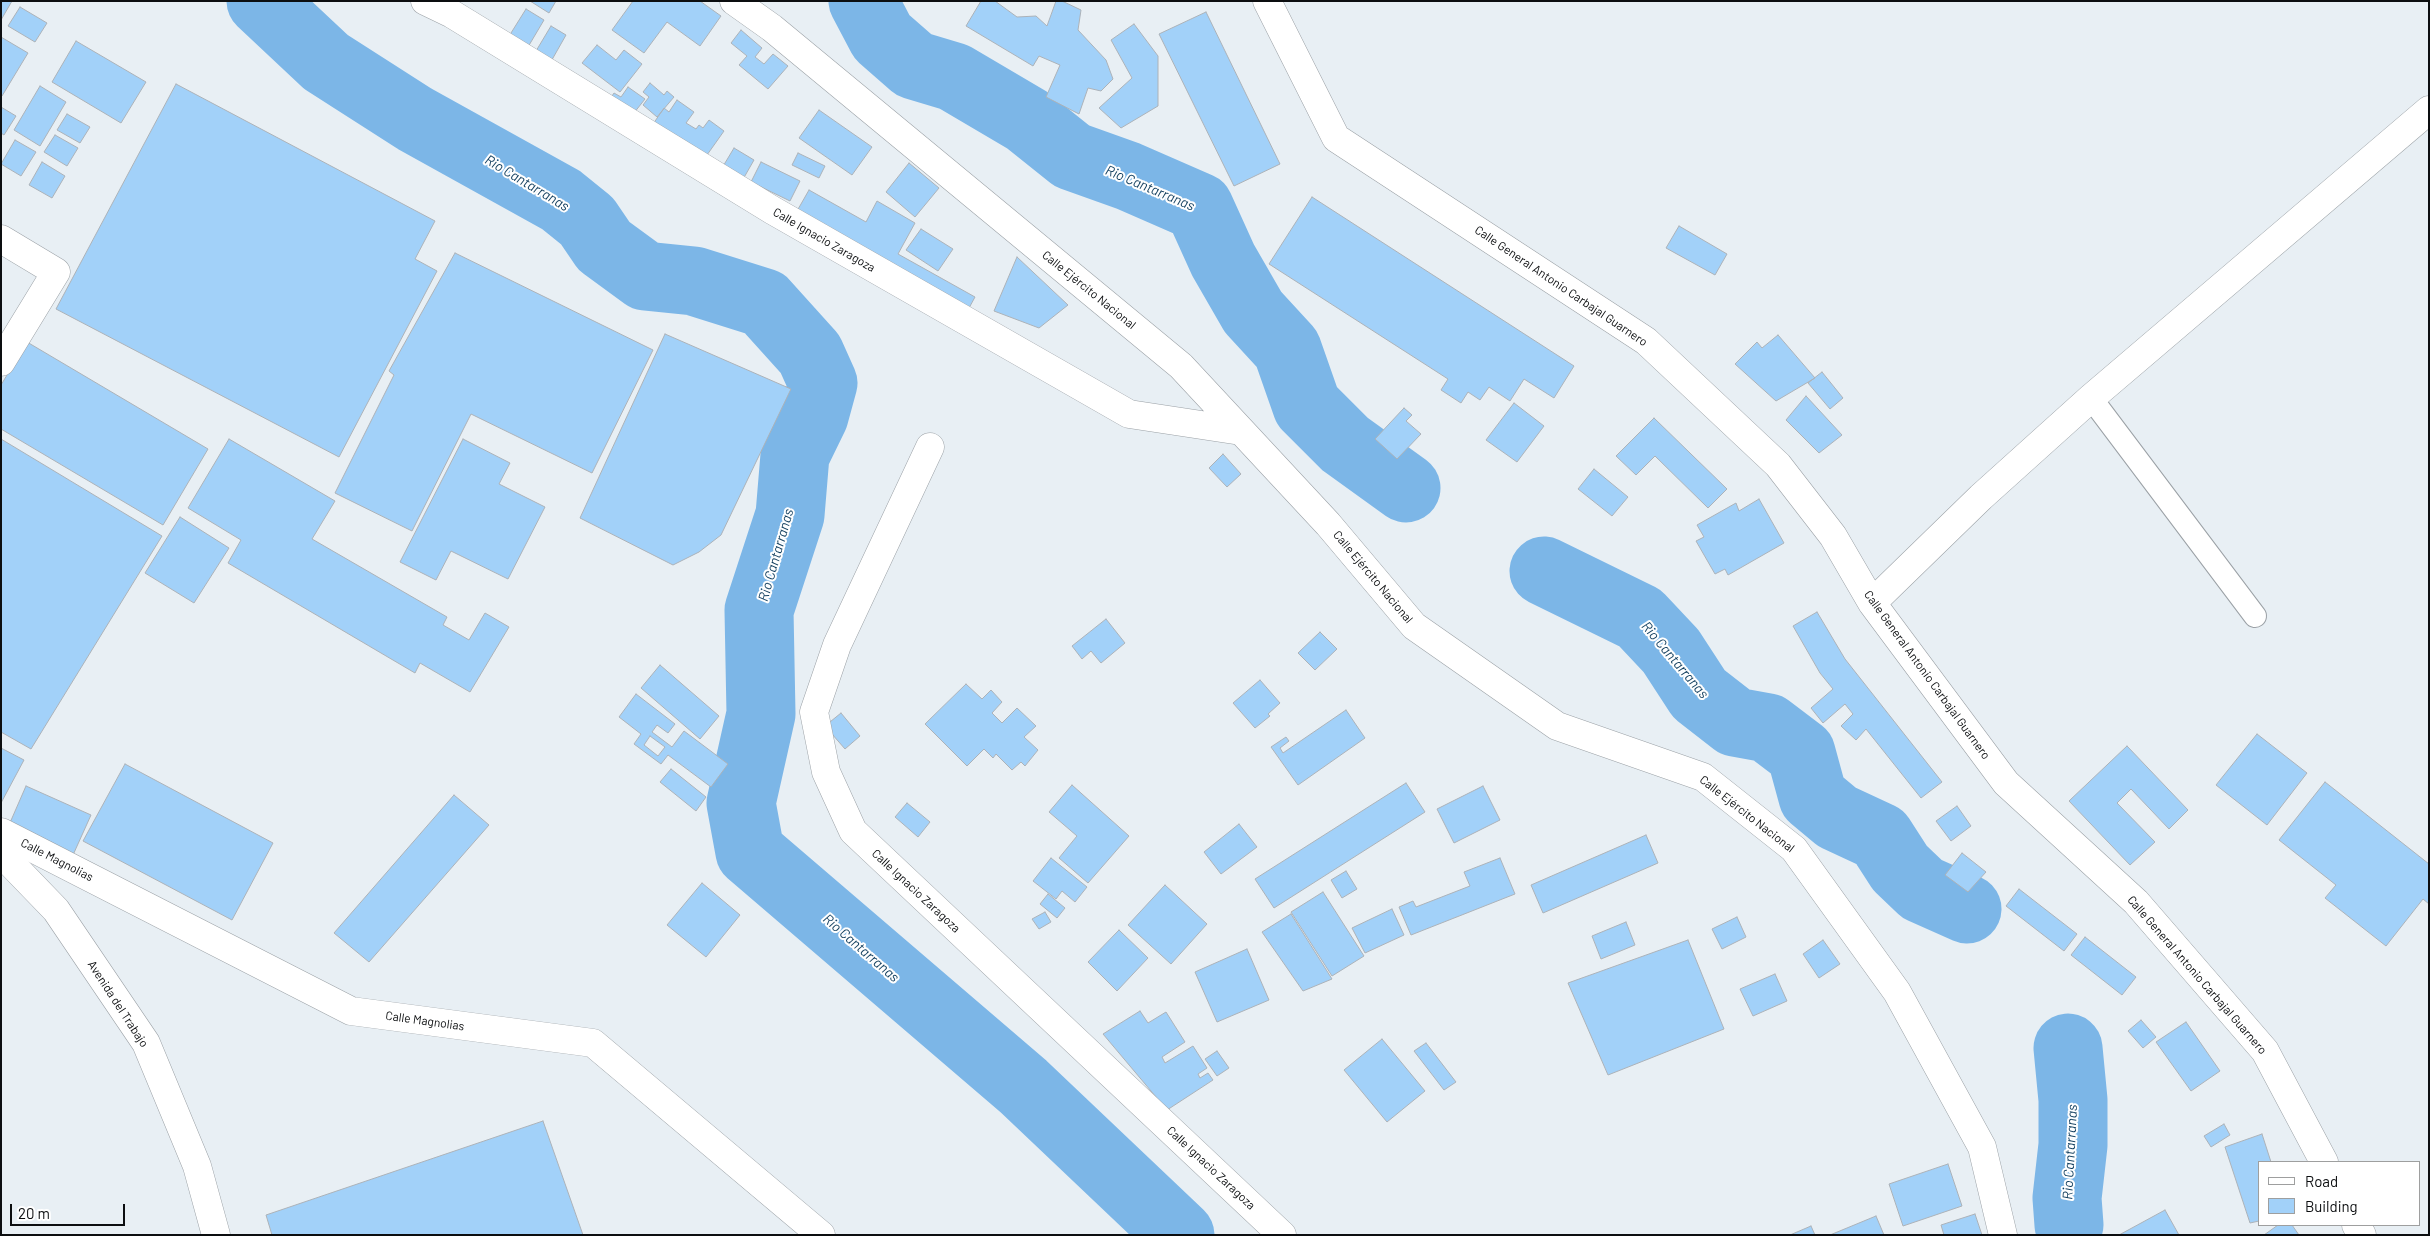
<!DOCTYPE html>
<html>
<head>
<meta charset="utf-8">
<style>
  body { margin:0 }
  #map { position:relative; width:2430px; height:1236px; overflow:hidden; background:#e8eff4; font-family:Barlow,sans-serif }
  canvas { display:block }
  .frame { position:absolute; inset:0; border:2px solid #0c0e10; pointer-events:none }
  .legend { position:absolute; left:2258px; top:1161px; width:162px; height:65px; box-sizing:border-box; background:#fff; border:1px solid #9e9f9f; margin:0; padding:6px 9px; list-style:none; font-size:15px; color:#0c0e10 }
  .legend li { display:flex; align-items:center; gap:10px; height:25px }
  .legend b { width:25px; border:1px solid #9e9f9f }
  .scale { position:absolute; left:10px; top:1204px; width:115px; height:22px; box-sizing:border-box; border:2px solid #0c0e10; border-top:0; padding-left:6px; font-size:15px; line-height:18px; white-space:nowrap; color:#0c0e10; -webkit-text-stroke:4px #fff; paint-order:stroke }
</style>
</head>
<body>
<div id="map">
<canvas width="2430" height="1236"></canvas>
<div class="frame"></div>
<ul class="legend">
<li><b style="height:6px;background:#fff"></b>Road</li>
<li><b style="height:14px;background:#a2d1f9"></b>Building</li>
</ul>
<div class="scale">20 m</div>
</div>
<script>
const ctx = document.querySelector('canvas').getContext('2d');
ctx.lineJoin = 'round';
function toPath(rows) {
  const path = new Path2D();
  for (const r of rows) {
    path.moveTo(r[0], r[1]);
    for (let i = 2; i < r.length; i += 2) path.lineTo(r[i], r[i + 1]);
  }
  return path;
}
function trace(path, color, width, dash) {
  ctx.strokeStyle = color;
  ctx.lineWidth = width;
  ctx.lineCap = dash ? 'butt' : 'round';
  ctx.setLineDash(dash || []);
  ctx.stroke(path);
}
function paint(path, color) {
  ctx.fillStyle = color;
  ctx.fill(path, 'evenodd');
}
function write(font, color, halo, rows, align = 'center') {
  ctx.font = font + ' Barlow,sans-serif';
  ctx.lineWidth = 4;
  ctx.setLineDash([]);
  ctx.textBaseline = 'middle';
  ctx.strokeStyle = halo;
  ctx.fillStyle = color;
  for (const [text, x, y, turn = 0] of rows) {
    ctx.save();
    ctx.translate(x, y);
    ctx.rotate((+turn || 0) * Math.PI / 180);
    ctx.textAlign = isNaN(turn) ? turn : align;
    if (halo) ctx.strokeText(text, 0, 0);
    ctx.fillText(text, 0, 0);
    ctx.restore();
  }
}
trace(toPath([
  [261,1,326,62,415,119,561,200,587,221,604,246,645,276,694,281,764,303,810,354,823,383,814,416,795,455,790,515,759,610,761,714,741,803,750,852,1023,1086,1180,1235],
  [863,1,882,37,914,65,954,77,1027,120,1072,156,1128,176,1199,207,1223,260,1253,312,1287,349,1307,406,1345,444,1406,488],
  [1544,571,1640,618,1671,651,1699,694,1735,722,1768,728,1801,753,1813,797,1837,817,1880,837,1900,868,1922,889,1967,909],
  [2068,1048,2073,1100,2073,1145,2067,1198,2069,1225]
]), '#7cb6e7', 69);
const building = toPath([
  [1,1,12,1,1,20,1,1],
  [530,1,556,1,549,13,530,1],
  [633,1,700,1,721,16,700,46,667,22,644,53,612,30,633,1],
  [981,1,995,1,1017,17,1036,16,1047,26,1056,1,1062,1,1081,10,1078,30,1106,60,1113,79,1101,91,1088,88,1079,114,1046,97,1060,65,1039,56,1033,66,966,26,981,1],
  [20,7,47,23,35,42,8,26,20,7],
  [526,9,544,20,525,52,506,41,526,9],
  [1206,12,1280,164,1234,186,1159,34,1206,12],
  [1134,24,1158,56,1158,106,1121,128,1099,108,1132,78,1111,40,1134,24],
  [551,26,566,35,549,65,533,56,551,26],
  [741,30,762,48,755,57,764,64,773,54,788,66,768,89,739,65,747,56,731,43,741,30],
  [1,37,28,53,2,96,1,96,1,37],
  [76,41,146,82,121,123,52,82,76,41],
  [597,45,616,60,624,50,642,64,620,92,582,63,597,45],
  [650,83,664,95,667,91,674,97,657,117,643,105,649,97,643,92,650,83],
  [176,84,435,221,415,259,437,271,339,457,56,309,176,84],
  [40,86,66,102,40,146,14,130,40,86],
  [628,87,645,99,630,118,608,102,614,93,621,97,628,87],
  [677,100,694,112,686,123,696,129,699,125,703,128,709,120,724,131,702,162,651,127,664,108,669,112,677,100],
  [1,107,16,116,4,135,1,133,1,107],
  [819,110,872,147,852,175,799,138,819,110],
  [67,114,90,127,80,143,57,130,67,114],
  [55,135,78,148,67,166,44,152,55,135],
  [15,140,36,152,21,176,1,164,15,140],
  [734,148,754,160,742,181,722,168,734,148],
  [798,153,825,166,819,178,792,165,798,153],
  [42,162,65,176,52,198,29,185,42,162],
  [761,162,800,181,790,201,751,182,761,162],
  [909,163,939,188,915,217,886,192,909,163],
  [809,190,866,222,877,201,915,223,898,254,975,297,969,308,797,211,809,190],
  [1312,197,1574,366,1554,398,1524,379,1510,401,1489,387,1480,400,1468,392,1461,403,1441,390,1448,379,1269,264,1312,197],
  [1679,226,1727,254,1715,275,1666,248,1679,226],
  [921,229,953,249,938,271,906,250,921,229],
  [455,253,653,350,592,473,471,414,412,531,335,493,394,375,389,371,455,253],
  [1017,257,1068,305,1039,328,994,311,1017,257],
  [665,334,791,389,721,535,699,552,673,565,580,518,665,334],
  [1778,335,1815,378,1776,401,1735,364,1757,342,1762,348,1778,335],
  [27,342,208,449,163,525,1,429,1,385,27,342],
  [1822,372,1843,398,1830,409,1808,383,1822,372],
  [1806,396,1842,435,1819,453,1786,420,1806,396],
  [1514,403,1544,426,1517,462,1486,440,1514,403],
  [1404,408,1412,415,1406,421,1421,434,1397,459,1375,439,1404,408],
  [1654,418,1727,489,1708,508,1655,456,1636,475,1616,456,1654,418],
  [1,439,162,536,31,749,1,732,1,439],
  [229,439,335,501,312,539,447,617,443,625,469,640,485,613,509,627,470,692,420,663,415,673,228,563,241,540,188,508,229,439],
  [463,439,510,463,499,484,545,507,508,579,451,551,436,580,400,562,463,439],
  [1223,454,1241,474,1227,487,1209,468,1223,454],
  [1594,469,1628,497,1612,516,1578,489,1594,469],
  [1759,499,1784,543,1728,575,1725,569,1715,574,1696,541,1704,537,1697,525,1736,503,1739,511,1759,499],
  [180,517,229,548,194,603,145,573,180,517],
  [1817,612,1845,659,1942,782,1921,798,1866,729,1856,740,1841,726,1853,714,1845,704,1823,723,1811,708,1833,689,1820,673,1793,626,1817,612],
  [1106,619,1125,643,1101,663,1091,651,1082,659,1072,646,1106,619],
  [1320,632,1337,649,1315,670,1298,653,1320,632],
  [660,665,719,716,700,739,641,688,660,665],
  [1260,680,1280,703,1268,714,1270,716,1255,728,1233,703,1260,680],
  [966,684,982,699,991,690,1002,702,992,713,1002,723,1017,708,1036,726,1024,737,1038,750,1025,766,1021,762,1012,770,996,754,993,758,984,749,967,766,925,724,966,684],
  [636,694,675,724,668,733,657,725,652,732,672,747,684,731,728,764,711,787,668,755,661,764,634,744,641,734,619,717,636,694],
  [650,736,665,747,658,756,644,745,650,736],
  [1346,710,1365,738,1298,785,1271,747,1286,737,1289,741,1280,748,1283,753,1346,710],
  [841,713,860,736,845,749,825,726,841,713],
  [2257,734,2307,773,2267,825,2216,785,2257,734],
  [2127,746,2188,810,2169,829,2131,789,2117,803,2155,842,2130,865,2069,801,2127,746],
  [1,748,24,760,1,803,1,748],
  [125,764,273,843,232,920,83,841,125,764],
  [671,769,706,797,696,811,660,782,671,769],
  [2325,782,2429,864,2429,904,2423,899,2386,946,2325,898,2336,885,2279,840,2325,782],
  [1406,783,1425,812,1274,908,1255,879,1406,783],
  [1072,785,1129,836,1088,883,1059,858,1077,836,1049,812,1072,785],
  [26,786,91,815,73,855,9,825,26,786],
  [1483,786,1500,820,1454,843,1437,809,1483,786],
  [454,795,489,825,369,962,334,933,454,795],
  [907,803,930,822,918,837,895,817,907,803],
  [1957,806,1971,826,1951,841,1936,821,1957,806],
  [1239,824,1257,847,1221,874,1204,852,1239,824],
  [1646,835,1658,863,1543,913,1531,885,1646,835],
  [1962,853,1986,872,1968,892,1945,875,1962,853],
  [1051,858,1087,887,1075,902,1062,891,1056,899,1033,881,1051,858],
  [1500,858,1515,894,1411,935,1399,907,1413,901,1416,907,1470,886,1464,872,1500,858],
  [1346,871,1357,889,1342,898,1331,880,1346,871],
  [702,883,740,915,706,957,667,925,702,883],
  [1165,885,1207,924,1171,964,1128,925,1165,885],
  [2019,889,2077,934,2064,951,2006,906,2019,889],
  [1323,892,1364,956,1332,976,1291,912,1323,892],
  [1048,894,1065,908,1057,918,1040,904,1048,894],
  [1392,909,1404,935,1365,953,1352,928,1392,909],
  [1045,912,1051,922,1039,929,1032,919,1045,912],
  [1291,914,1332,979,1303,991,1262,932,1291,914],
  [1737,917,1746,937,1722,949,1712,929,1737,917],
  [1626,922,1635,945,1601,959,1592,936,1626,922],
  [1119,930,1148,958,1117,991,1088,962,1119,930],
  [2085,937,2136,977,2122,995,2071,955,2085,937],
  [1688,940,1724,1029,1608,1075,1568,983,1688,940],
  [1823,940,1840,964,1819,978,1803,954,1823,940],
  [1247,949,1269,1000,1217,1022,1195,972,1247,949],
  [1775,974,1787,1001,1753,1016,1740,989,1775,974],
  [1140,1011,1148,1023,1166,1012,1185,1042,1162,1057,1165,1063,1193,1046,1207,1068,1198,1074,1200,1078,1208,1073,1213,1080,1167,1110,1103,1034,1140,1011],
  [2141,1020,2156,1037,2143,1048,2128,1031,2141,1020],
  [2186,1022,2220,1071,2191,1091,2156,1042,2186,1022],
  [1382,1039,1425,1091,1387,1122,1344,1070,1382,1039],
  [1426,1043,1456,1082,1444,1090,1414,1051,1426,1043],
  [1217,1051,1229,1068,1217,1076,1205,1059,1217,1051],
  [543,1121,583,1235,272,1235,266,1215,543,1121],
  [2224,1124,2230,1135,2211,1147,2204,1136,2224,1124],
  [2262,1134,2271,1162,2259,1162,2259,1221,2250,1223,2225,1147,2262,1134],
  [1948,1164,1962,1206,1903,1226,1889,1184,1948,1164],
  [2165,1210,2179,1235,2119,1235,2165,1210],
  [1975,1214,1982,1235,1944,1235,1941,1225,1975,1214],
  [1876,1216,1884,1235,1830,1235,1876,1216],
  [2278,1225,2292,1225,2299,1235,2264,1235,2278,1225],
  [1811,1226,1815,1235,1790,1235,1811,1226]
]);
paint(building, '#a2d1f9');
trace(building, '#acb2b8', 1);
const lane = toPath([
  [2091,398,2255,616]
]);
const street = toPath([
  [425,1,452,14,772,210,1129,414,1241,431],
  [734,1,772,28,1181,366,1328,524,1414,626,1557,726,1703,777,1794,849,1897,992,1982,1147,2003,1235],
  [1267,1,1336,138,1646,341,1778,465,1833,536,1872,603,2006,783,2136,902,2265,1051,2324,1162],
  [1,239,56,272,1,362],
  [930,447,837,645,814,712,826,772,853,831,1282,1235],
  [1872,603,1981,497,2091,398,2429,110],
  [1,832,351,1011,593,1043,821,1235],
  [2356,1225,2362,1235]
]);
const secondary = toPath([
  [1,853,56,910,146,1043,197,1166,216,1235]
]);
trace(lane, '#9ba1a6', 24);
trace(street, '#9ba1a6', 29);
trace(secondary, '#9ba1a6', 29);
trace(lane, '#fff', 22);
trace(street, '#fff', 28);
trace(secondary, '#fff', 28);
write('12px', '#0c0e10', '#fff', [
  ["Calle Ignacio Zaragoza",824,240,30],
  ["Calle General Antonio Carbajal Guarnero",1561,286,34],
  ["Calle Ejército Nacional",1089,290,39],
  ["Calle Ejército Nacional",1373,577,50],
  ["Calle General Antonio Carbajal Guarnero",1927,675,54],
  ["Calle Ejército Nacional",1747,814,38],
  ["Calle Magnolias",57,860,27],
  ["Calle Ignacio Zaragoza",916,891,43],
  ["Calle General Antonio Carbajal Guarnero",2197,975,49],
  ["Avenida del Trabajo",118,1004,57],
  ["Calle Magnolias",425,1021,8],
  ["Calle Ignacio Zaragoza",1211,1168,43]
]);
write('italic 14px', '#113e5e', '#fff', [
  ["Rio Cantarranas",527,183,31],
  ["Rio Cantarranas",1150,188,23],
  ["Rio Cantarranas",776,555,-74],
  ["Rio Cantarranas",1675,660,50],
  ["Rio Cantarranas",861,948,41],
  ["Rio Cantarranas",2070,1152,-87]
]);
</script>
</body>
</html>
